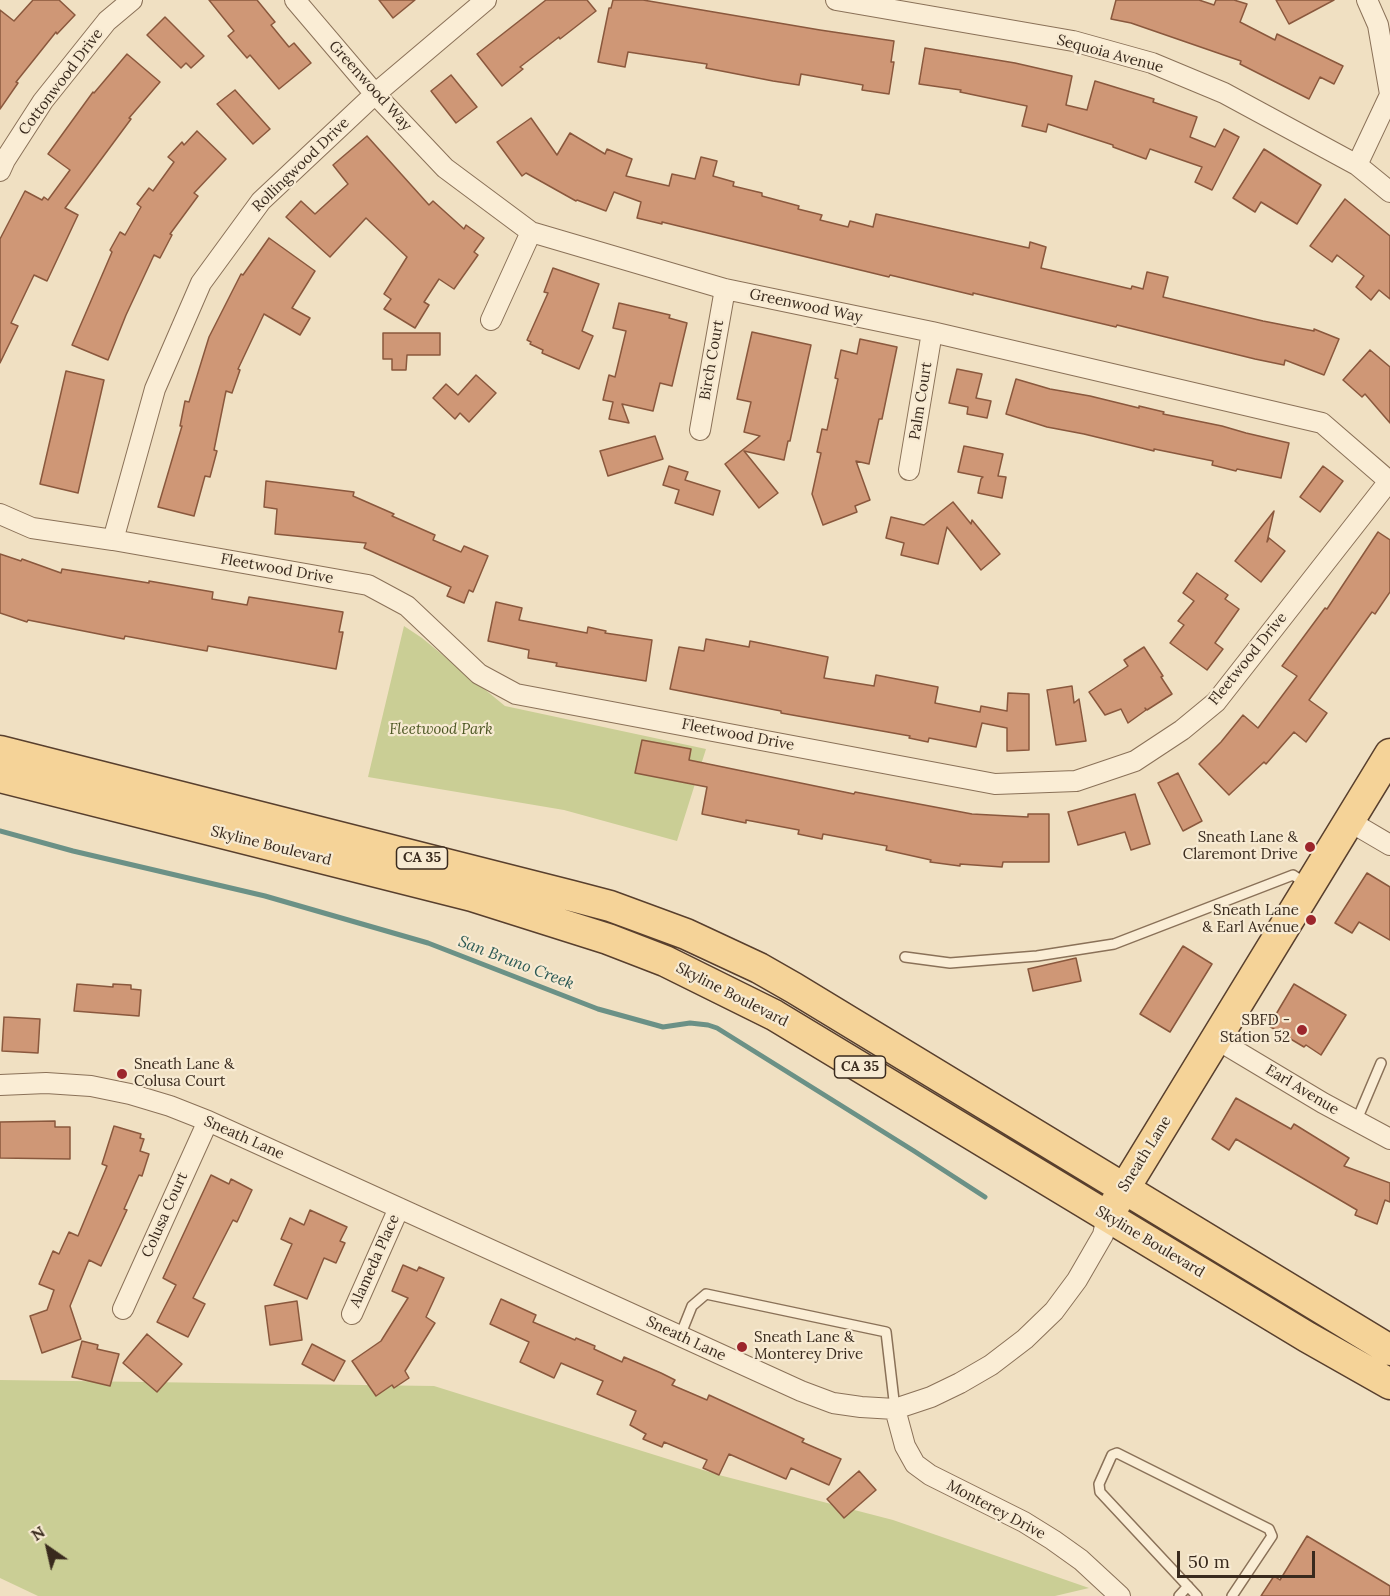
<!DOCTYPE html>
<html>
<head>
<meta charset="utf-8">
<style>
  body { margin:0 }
  #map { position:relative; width:1390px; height:1596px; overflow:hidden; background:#f0e0c2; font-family:Lora,serif }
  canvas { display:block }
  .north { position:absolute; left:18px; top:1518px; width:60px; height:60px; -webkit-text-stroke:4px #f7ead2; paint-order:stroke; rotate:326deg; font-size:16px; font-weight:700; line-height:24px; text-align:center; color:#392a1d }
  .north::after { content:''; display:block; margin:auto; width:21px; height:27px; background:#392a1d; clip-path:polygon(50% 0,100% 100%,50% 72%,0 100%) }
  .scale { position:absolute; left:1177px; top:1551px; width:138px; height:27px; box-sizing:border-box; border:3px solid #392a1d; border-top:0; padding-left:8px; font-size:18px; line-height:21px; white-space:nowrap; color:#392a1d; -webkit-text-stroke:4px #f7ead2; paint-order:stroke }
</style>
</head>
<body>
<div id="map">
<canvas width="1390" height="1596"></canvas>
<div class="north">N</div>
<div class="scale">50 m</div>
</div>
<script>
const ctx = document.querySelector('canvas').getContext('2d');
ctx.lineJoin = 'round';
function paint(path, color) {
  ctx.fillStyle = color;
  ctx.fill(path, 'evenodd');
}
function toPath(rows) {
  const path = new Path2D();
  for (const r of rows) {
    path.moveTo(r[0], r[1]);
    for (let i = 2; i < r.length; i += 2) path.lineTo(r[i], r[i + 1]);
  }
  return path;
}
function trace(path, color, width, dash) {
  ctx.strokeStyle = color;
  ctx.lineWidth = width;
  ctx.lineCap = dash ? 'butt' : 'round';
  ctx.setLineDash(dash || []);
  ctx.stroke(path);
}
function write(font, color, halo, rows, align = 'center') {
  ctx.font = font + ' Lora,serif';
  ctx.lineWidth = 4.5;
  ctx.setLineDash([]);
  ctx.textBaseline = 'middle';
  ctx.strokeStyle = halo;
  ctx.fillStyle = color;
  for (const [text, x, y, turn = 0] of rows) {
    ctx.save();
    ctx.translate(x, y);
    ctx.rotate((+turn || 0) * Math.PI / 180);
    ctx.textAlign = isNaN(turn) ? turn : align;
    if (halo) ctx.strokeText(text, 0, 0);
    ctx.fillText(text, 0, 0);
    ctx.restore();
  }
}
paint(toPath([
  [404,626,422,638,505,706,706,749,677,841,564,810,368,777],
  [0,1380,434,1386,719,1475,893,1520,1089,1588,1055,1596,38,1596,0,1578]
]), '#cace95');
trace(toPath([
  [0,831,73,851,265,896,428,943,598,1009,663,1027,690,1023,708,1025,717,1028,914,1151,985,1197]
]), '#6b9186', 5);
const building = toPath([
  [33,0,59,0,75,15,57,34,56,32,16,82,18,83,0,109,0,10,14,21,33,0],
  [209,0,257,0,275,22,271,25,289,47,294,43,311,63,279,89,250,55,247,58,228,36,234,31,209,0],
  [379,0,415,0,393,18,379,0],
  [546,0,587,0,596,11,560,39,559,37,520,67,523,69,502,86,477,54,546,0],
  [613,0,643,0,820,30,894,41,891,62,894,62,889,94,862,90,863,85,801,74,799,85,773,81,706,68,707,64,628,52,625,67,598,62,609,8,611,8,613,0],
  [1116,0,1199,0,1214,5,1216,0,1234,0,1247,4,1240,22,1275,40,1277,34,1343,66,1334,84,1320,77,1309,99,1240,64,1241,61,1131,23,1111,19,1116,0],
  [1276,0,1334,0,1289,24,1276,0],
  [165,17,204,56,191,68,186,63,181,68,147,35,165,17],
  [925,48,1015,63,1072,76,1066,105,1087,110,1095,81,1154,99,1153,102,1197,117,1190,137,1215,147,1224,129,1239,137,1212,190,1195,182,1202,167,1150,149,1146,159,1113,147,1113,145,1048,124,1046,132,1022,126,1027,106,960,92,961,90,919,84,925,48],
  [127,54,160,82,129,118,131,119,65,208,78,215,47,281,34,275,11,323,18,326,0,363,0,239,25,191,42,200,44,197,48,200,70,170,48,154,93,92,94,93,127,54],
  [451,75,477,107,456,123,431,91,451,75],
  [235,90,270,129,253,144,217,104,235,90],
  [531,118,557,155,570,133,605,154,607,149,632,159,626,176,669,186,672,174,695,179,701,157,717,161,713,176,734,182,733,186,762,193,762,196,799,206,798,209,822,215,820,220,848,227,850,221,873,227,876,214,1029,248,1030,242,1046,247,1041,268,1131,289,1132,286,1143,289,1147,272,1168,277,1163,297,1263,321,1314,331,1314,329,1339,339,1324,375,1285,360,1284,365,1255,359,1117,325,1116,327,973,293,973,295,890,275,889,277,662,222,662,224,637,218,641,202,614,192,606,211,577,200,576,201,526,173,522,176,497,142,531,118],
  [197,131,226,159,194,193,198,196,170,234,172,235,160,258,154,255,126,315,108,360,72,345,112,252,110,250,120,232,125,235,141,207,137,204,149,188,153,191,174,162,168,157,182,142,184,145,197,131],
  [367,136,429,205,433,201,464,229,466,225,484,238,474,252,478,255,454,289,439,279,424,302,429,305,415,328,384,309,391,299,384,294,407,257,366,218,330,257,286,217,301,201,315,214,348,184,333,165,367,136],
  [1264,149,1321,185,1297,224,1261,202,1255,212,1233,198,1264,149],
  [1345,199,1390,236,1390,299,1379,290,1371,300,1356,287,1364,276,1337,255,1332,262,1310,246,1345,199],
  [269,238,315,271,292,308,310,318,300,335,264,314,238,369,240,370,232,393,226,391,214,450,217,451,210,477,205,476,194,516,158,507,182,426,180,426,185,401,189,402,209,337,241,274,243,275,269,238],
  [553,268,599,284,582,331,593,336,579,369,542,353,543,350,530,344,531,342,527,340,548,293,544,292,553,268],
  [619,303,670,315,669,318,687,323,672,386,660,383,653,411,622,404,629,423,609,419,613,402,603,400,609,375,615,377,626,331,613,328,619,303],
  [752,332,811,345,790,441,788,441,784,460,744,451,778,493,759,508,725,464,760,436,744,432,751,402,737,399,752,332],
  [383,333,440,333,440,355,407,355,406,370,392,370,392,359,383,359,383,333],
  [860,339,897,347,882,419,879,419,869,464,856,461,870,500,855,506,857,512,823,525,812,494,821,453,817,452,822,429,827,430,838,379,835,378,841,350,857,354,860,339],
  [1370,350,1390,367,1390,423,1365,394,1362,397,1343,380,1370,350],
  [957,369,982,374,976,398,991,401,987,418,967,414,968,407,949,403,957,369],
  [66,371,104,380,78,493,40,484,66,371],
  [476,375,496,393,469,422,460,413,455,419,433,398,446,384,458,395,476,375],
  [1016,379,1050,389,1090,396,1139,408,1139,406,1164,412,1163,414,1222,426,1246,433,1289,443,1281,478,1237,469,1236,471,1212,465,1213,461,1154,449,1154,451,1084,434,1047,427,1006,414,1016,379],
  [655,436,663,459,608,476,600,451,655,436],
  [964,446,1003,454,998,476,1006,477,1002,498,978,493,981,479,983,477,958,472,964,446],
  [669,466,688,472,685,480,720,491,713,515,675,503,679,490,663,485,669,466],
  [1323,466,1343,481,1320,512,1300,497,1323,466],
  [266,481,354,492,353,496,394,514,392,516,435,535,433,540,461,552,464,546,488,556,473,592,469,590,464,603,447,596,451,587,364,548,366,543,275,534,277,509,264,507,266,481],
  [953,502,971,524,972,520,1000,554,981,570,947,527,938,564,901,555,904,543,886,538,891,517,924,525,953,502],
  [1274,511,1267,542,1269,538,1285,551,1261,582,1235,561,1274,511],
  [1378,532,1390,540,1390,592,1375,614,1372,612,1309,700,1327,713,1306,742,1294,732,1266,764,1264,762,1229,795,1199,764,1221,742,1243,715,1258,728,1297,676,1282,666,1325,608,1327,609,1378,532],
  [0,554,21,561,22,559,61,573,62,569,149,583,149,581,213,592,212,599,247,605,249,597,343,612,339,632,343,632,336,669,208,646,207,651,125,636,124,639,28,620,27,622,0,613,0,554],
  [1197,573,1228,595,1225,599,1239,609,1215,643,1223,649,1207,670,1170,643,1184,625,1178,621,1194,601,1183,593,1197,573],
  [496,602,522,608,519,620,587,633,588,627,606,631,605,633,652,640,646,681,556,666,557,663,528,658,529,650,488,641,496,602],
  [706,639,749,647,750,641,828,657,824,678,874,686,876,675,938,687,935,703,980,712,981,706,1007,711,1008,693,1029,694,1029,750,1007,751,1007,728,982,723,976,747,929,738,928,742,909,738,910,736,781,713,781,711,670,689,679,647,704,651,706,639],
  [1144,647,1163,676,1161,677,1172,694,1147,710,1145,708,1146,710,1128,723,1121,709,1105,715,1089,692,1128,666,1124,660,1144,647],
  [1072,686,1074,703,1079,699,1086,741,1056,745,1047,690,1072,686],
  [642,740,691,749,689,760,854,794,855,792,972,814,1028,817,1028,814,1049,814,1049,862,1003,862,1002,867,960,864,960,866,930,862,931,860,886,850,887,846,823,834,822,839,798,834,799,830,746,820,746,823,702,814,707,787,635,773,642,740],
  [1178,773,1202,821,1183,831,1158,783,1178,773],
  [1135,794,1150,844,1131,850,1125,832,1078,845,1068,812,1135,794],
  [1367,873,1390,887,1390,940,1359,922,1352,933,1335,923,1367,873],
  [1183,946,1212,964,1170,1032,1140,1014,1183,946],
  [1076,958,1081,981,1033,991,1028,969,1076,958],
  [77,984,113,987,113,984,131,985,131,989,141,990,139,1016,74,1011,77,984],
  [1294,984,1346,1015,1321,1055,1306,1045,1304,1047,1269,1026,1294,984],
  [4,1017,40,1019,38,1053,2,1051,4,1017],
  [1236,1098,1291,1129,1294,1124,1349,1158,1344,1166,1390,1183,1390,1202,1385,1200,1377,1224,1355,1215,1357,1210,1236,1139,1229,1150,1212,1139,1236,1098],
  [55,1121,55,1127,70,1127,70,1159,0,1158,0,1122,55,1121],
  [114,1126,141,1134,140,1138,144,1139,140,1151,149,1154,142,1176,139,1175,124,1209,127,1210,101,1266,89,1260,70,1306,81,1339,42,1353,30,1316,47,1310,54,1290,39,1284,53,1251,59,1254,69,1232,78,1236,107,1166,102,1164,114,1126],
  [211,1175,229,1184,231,1179,252,1190,237,1222,233,1220,193,1298,205,1304,188,1337,157,1322,176,1285,163,1278,211,1175],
  [310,1210,347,1227,340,1241,345,1243,336,1263,324,1258,307,1299,274,1285,292,1244,281,1239,290,1218,304,1225,310,1210],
  [403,1265,417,1271,419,1267,444,1278,426,1317,435,1323,405,1371,409,1378,394,1388,392,1385,376,1396,352,1361,381,1341,408,1298,392,1291,403,1265],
  [501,1299,536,1315,533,1322,575,1340,576,1338,595,1346,594,1349,622,1362,624,1357,661,1373,675,1380,672,1385,707,1400,709,1395,804,1439,802,1442,841,1459,829,1485,791,1468,786,1479,729,1454,719,1475,703,1468,707,1460,664,1442,662,1447,643,1439,646,1434,630,1425,636,1411,597,1394,603,1381,561,1363,554,1378,520,1362,529,1342,490,1324,501,1299],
  [297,1301,302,1340,270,1345,265,1306,297,1301],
  [147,1334,182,1364,157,1392,123,1363,147,1334],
  [82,1341,98,1345,97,1349,119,1354,110,1386,72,1377,82,1341],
  [312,1344,345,1361,334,1381,302,1364,312,1344],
  [859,1471,876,1490,844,1518,827,1499,859,1471],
  [1307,1536,1390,1586,1390,1596,1261,1596,1274,1576,1280,1580,1307,1536]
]);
paint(building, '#cf9776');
trace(building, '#8a583d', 1.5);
const service = toPath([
  [905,957,950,963,1037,956,1114,944,1293,875,1305,883],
  [1356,1122,1381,1063],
  [680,1336,692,1306,706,1294,886,1332,895,1409],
  [1179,1596,1188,1586],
  [1197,1596,1100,1492,1099,1484,1112,1455,1117,1453,1269,1529,1272,1536,1232,1596]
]);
const minor = toPath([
  [295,0,375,94,445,168,531,232,725,289,932,332,1322,423,1389,481],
  [836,0,1073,41,1152,63,1224,93,1357,165,1390,192],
  [1367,0,1378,25,1390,94],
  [1357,165,1390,95],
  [0,171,5,160,43,101,107,21,132,0],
  [491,320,531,232],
  [700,430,725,289],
  [909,470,932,332],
  [0,514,32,528,113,540,368,585,407,606,479,674,516,694,995,784,1076,781,1135,761,1182,730,1216,702,1390,480],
  [113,540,155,389,201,283,261,201,375,94,486,0],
  [1349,821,1390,845],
  [1216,1039,1323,1103,1390,1139],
  [0,1085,46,1083,91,1086,130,1094,170,1106,208,1121,801,1391,833,1403,861,1407,895,1409,931,1397,960,1383,991,1365,1025,1339,1054,1311,1077,1280,1103,1235,1107,1216],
  [123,1309,208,1121],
  [352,1314,399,1208],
  [895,1409,905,1446,915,1464,930,1475,1024,1522,1053,1540,1081,1560,1120,1596]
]);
const primary = toPath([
  [0,751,572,896,610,906,686,934,759,968,794,988,1390,1350],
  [0,777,472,896,608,939,665,961,774,1015,1307,1337,1390,1384],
  [1115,1204,1390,754]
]);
trace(service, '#8a7158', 12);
trace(minor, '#8a7158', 22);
trace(primary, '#583f2d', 33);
trace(service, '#faedd5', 9);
trace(minor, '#faedd5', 20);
trace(primary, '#f5d398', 30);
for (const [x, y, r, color] of [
  [1310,847,6,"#9c262c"],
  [1311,920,6,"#9c262c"],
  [1302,1030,6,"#9c262c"],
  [122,1074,6,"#9c262c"],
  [742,1347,6,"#9c262c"]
]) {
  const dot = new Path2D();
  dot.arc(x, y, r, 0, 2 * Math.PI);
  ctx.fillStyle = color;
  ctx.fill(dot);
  trace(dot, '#f7ead2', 2);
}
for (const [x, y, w] of [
  [422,858,51],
  [860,1067,51]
]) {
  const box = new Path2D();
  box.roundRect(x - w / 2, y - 11, w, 22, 4.5);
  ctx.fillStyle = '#f7ead2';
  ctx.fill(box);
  trace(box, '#392a1d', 1.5);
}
write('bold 14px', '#392a1d', null, [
  ["CA 35",422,858],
  ["CA 35",860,1067]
]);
write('15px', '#392a1d', '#f7ead2', [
  ["Sequoia Avenue",1110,54,15],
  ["Cottonwood Drive",61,82,-53],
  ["Greenwood Way",370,86,48],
  ["Rollingwood Drive",301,165,-44],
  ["Greenwood Way",806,306,12],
  ["Birch Court",712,360,-80],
  ["Palm Court",921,401,-81],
  ["Fleetwood Drive",277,569,10],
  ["Fleetwood Drive",1248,659,-51],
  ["Fleetwood Drive",738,735,11],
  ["Skyline Boulevard",271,846,14],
  ["Skyline Boulevard",732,995,27],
  ["Earl Avenue",1302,1090,31],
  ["Sneath Lane",244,1138,24],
  ["Sneath Lane",1145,1154,-58],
  ["Colusa Court",165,1215,-66],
  ["Skyline Boulevard",1150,1242,31],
  ["Alameda Place",375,1261,-66],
  ["Sneath Lane",686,1339,25],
  ["Monterey Drive",996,1510,28]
]);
write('italic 15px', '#4c5723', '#f7ead2', [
  ["Fleetwood Park",441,730]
]);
write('15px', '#392a1d', '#f7ead2', [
  ["Sneath Lane &",1298,838],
  ["Claremont Drive",1298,855],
  ["Sneath Lane",1299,911],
  ["& Earl Avenue",1299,928],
  ["SBFD -",1290,1021],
  ["Station 52",1290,1038],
  ["Sneath Lane &",134,1065,"left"],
  ["Colusa Court",134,1082,"left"],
  ["Sneath Lane &",754,1338,"left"],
  ["Monterey Drive",754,1355,"left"]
], 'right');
write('italic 16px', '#2c5a55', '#f7ead2', [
  ["San Bruno Creek",516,963,21]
]);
</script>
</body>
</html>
